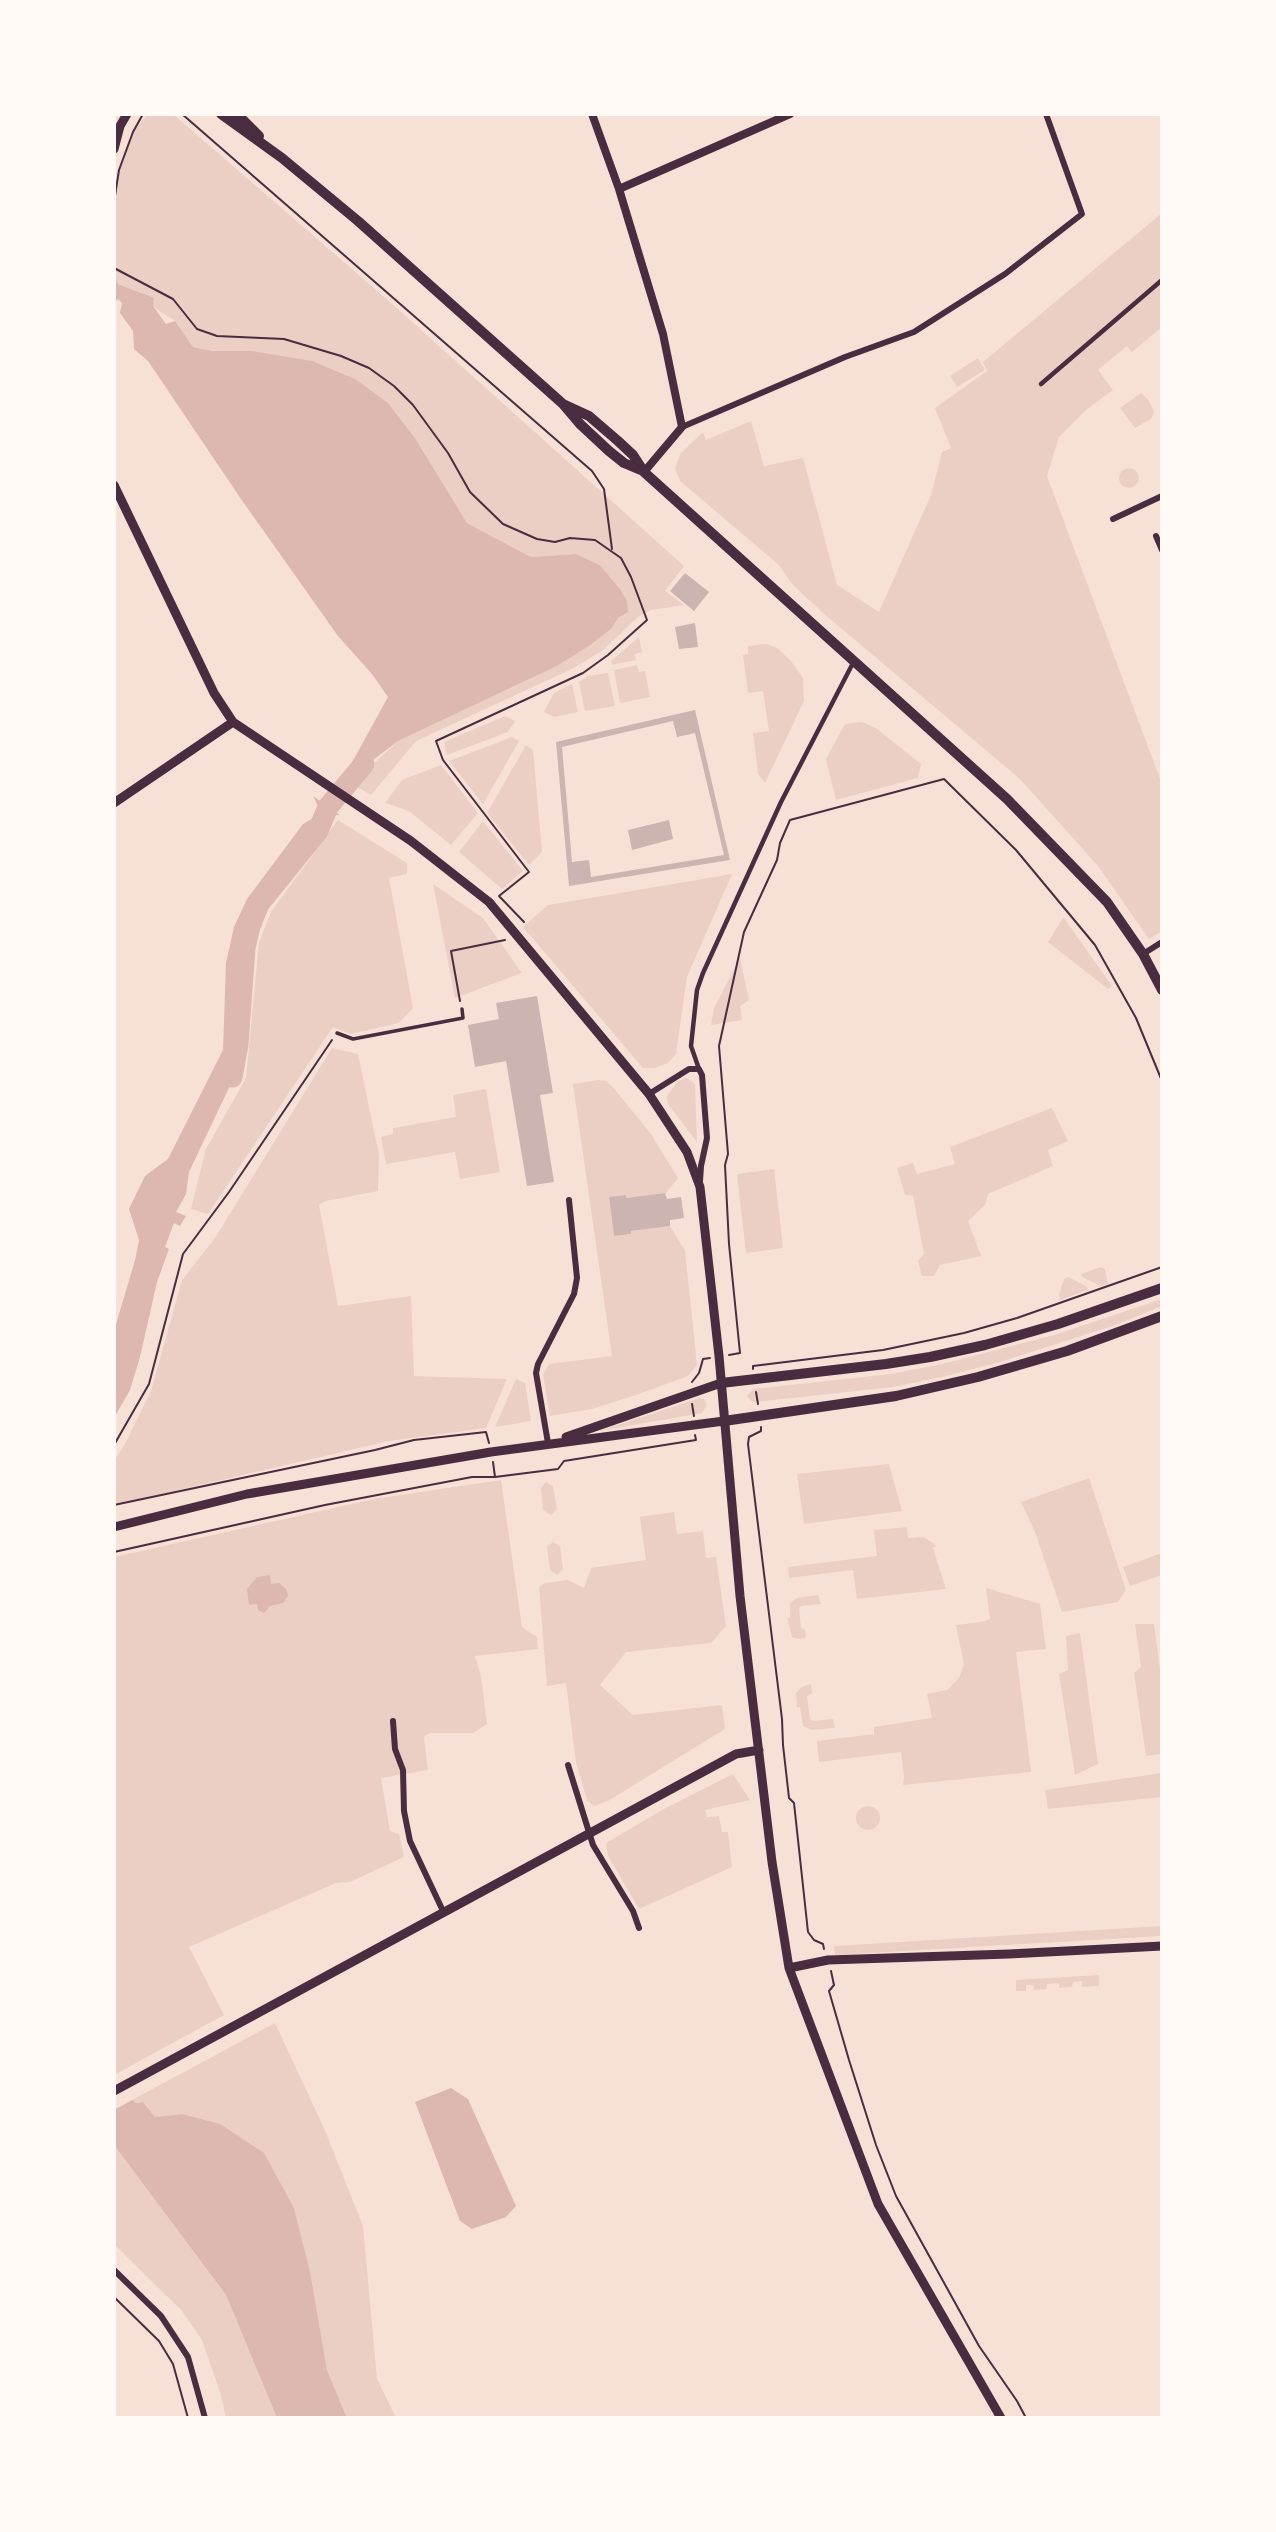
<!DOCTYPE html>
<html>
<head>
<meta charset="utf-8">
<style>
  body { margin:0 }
  #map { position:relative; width:1276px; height:2532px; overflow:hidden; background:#f7e1d7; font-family:"Fira Sans Condensed",sans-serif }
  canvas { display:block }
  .frame { position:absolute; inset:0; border:116px solid #fffaf5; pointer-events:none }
</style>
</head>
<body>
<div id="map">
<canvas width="1276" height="2532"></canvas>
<div class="frame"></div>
</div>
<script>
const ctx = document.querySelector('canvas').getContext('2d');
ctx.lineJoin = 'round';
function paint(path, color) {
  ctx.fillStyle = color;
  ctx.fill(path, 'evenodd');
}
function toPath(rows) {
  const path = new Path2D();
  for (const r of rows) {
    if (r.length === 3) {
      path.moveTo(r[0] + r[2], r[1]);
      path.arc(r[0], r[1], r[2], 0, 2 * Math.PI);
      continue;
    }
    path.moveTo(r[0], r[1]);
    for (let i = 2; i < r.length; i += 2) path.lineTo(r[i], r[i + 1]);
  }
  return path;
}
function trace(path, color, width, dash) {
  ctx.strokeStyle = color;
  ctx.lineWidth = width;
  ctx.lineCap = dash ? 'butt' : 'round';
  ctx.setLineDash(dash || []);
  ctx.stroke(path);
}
paint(toPath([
  [148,114,173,114,390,302,684,566,665,591,684,605,651,610,639,616,603,650,574,668,416,741,371,795,356,786,368,769,398,741,557,666,589,646,611,629,619,617,620,589,600,565,576,554,531,557,467,523,415,438,388,403,252,351,213,351,193,347,175,321,120,285,114,279,114,196,119,170,133,132],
  [1162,213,1162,327,1132,352,1127,346,1098,370,1113,390,1086,410,1059,437,1047,476,1162,784,1162,931,1149,939,1098,866,1020,779,823,613,792,584,779,565,680,481,675,469,680,454,703,432,706,440,751,421,764,466,803,458,837,585,879,612,931,495,942,452,951,448,935,408,987,371,983,362],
  [978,358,985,370,957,387,950,376],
  [1141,393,1149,401,1154,412,1151,419,1135,428,1120,408],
  [1129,478,10],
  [639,637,642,652,635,654,636,660,612,665,611,661],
  [766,644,777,648,791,661,803,678,804,701,765,783,758,774,753,733,769,731,763,691,748,693,743,655,748,654,748,646],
  [637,665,639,672,645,671,650,697,620,703,614,670],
  [608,673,615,706,585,711,579,682,588,676],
  [572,684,578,712,554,717,544,712,554,693],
  [505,716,515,721,508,732,447,755,444,742],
  [862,722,876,728,921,764,918,778,836,800,826,759,845,724],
  [512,737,519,741,483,804,449,761],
  [526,745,533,750,542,852,529,865,487,813],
  [441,765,478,813,451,845,409,811,385,803,402,780],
  [338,820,407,863,407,874,389,878,413,1008,399,1023,351,1034,333,1027,208,1214,191,1209,206,1149,246,1078,259,942,271,912],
  [483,821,523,871,502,889,459,852],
  [732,874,687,977,676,1054,668,1063,655,1068,643,1068,523,927,548,905],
  [433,884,483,918,522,973,455,998],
  [1063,918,1064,918,1112,986,1108,989,1048,942],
  [740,958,749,1000,740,1006,742,1020,711,1025,714,1008],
  [332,1048,358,1054,379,1155,378,1191,326,1201,319,1205,338,1306,411,1296,414,1376,507,1379,486,1428,389,1441,114,1505,114,1461,125,1444,151,1391,182,1280,215,1238],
  [687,1078,695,1084,697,1142,668,1104,667,1096,678,1081],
  [599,1080,606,1081,612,1086,651,1134,678,1178,666,1193,626,1198,626,1195,609,1198,614,1236,631,1234,631,1231,670,1226,685,1251,697,1365,688,1376,639,1394,592,1409,550,1416,543,1375,549,1364,612,1356,573,1084],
  [486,1089,500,1172,460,1179,455,1152,386,1164,381,1137,393,1134,393,1128,456,1117,453,1095],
  [1052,1108,1068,1141,1048,1150,1053,1166,988,1194,985,1205,968,1221,981,1256,940,1265,934,1276,922,1276,918,1261,924,1254,913,1196,905,1195,897,1168,913,1163,917,1174,955,1164,950,1147],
  [774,1169,783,1248,746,1253,737,1174],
  [1101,1267,1105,1269,1108,1284,1101,1286,1082,1277,1081,1274],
  [1069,1277,1087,1287,1088,1290,1060,1300,1059,1295,1064,1279],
  [1162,1299,1162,1306,1116,1325,1000,1362,946,1376,893,1387,755,1402,751,1401,747,1396,753,1389,891,1374,942,1364,1054,1335],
  [516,1379,525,1383,531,1421,495,1427],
  [700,1398,704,1399,707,1405,702,1413,599,1431],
  [889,1464,902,1511,804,1524,797,1474],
  [1089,1478,1126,1590,1118,1602,1062,1612,1035,1532,1021,1502],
  [501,1480,522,1627,537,1637,538,1649,475,1656,481,1676,487,1724,473,1733,430,1733,424,1737,428,1770,381,1778,390,1831,399,1834,404,1857,350,1882,336,1883,189,1947,224,2015,114,2075,114,1557,374,1499],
  [546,1482,553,1486,557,1509,551,1515,543,1510,541,1488],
  [674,1512,677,1534,703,1531,706,1558,716,1557,726,1626,711,1643,626,1652,600,1685,633,1715,722,1705,725,1729,608,1801,594,1806,587,1800,576,1763,566,1683,547,1686,539,1587,545,1583,568,1580,584,1588,591,1568,646,1560,640,1517],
  [907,1527,908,1538,924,1537,937,1546,933,1548,946,1589,857,1599,853,1570,789,1578,788,1567,877,1556,874,1530],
  [553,1542,560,1546,563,1569,557,1575,550,1570,547,1547],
  [1162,1553,1162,1575,1130,1586,1123,1567],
  [986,1588,1040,1604,1046,1649,1016,1652,1031,1772,903,1785,904,1776,901,1752,819,1762,817,1741,874,1734,874,1727,932,1718,927,1694,947,1690,959,1678,964,1665,956,1625,981,1622,990,1619],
  [818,1595,821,1604,801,1606,799,1609,801,1628,805,1630,806,1638,797,1639,792,1637,787,1618,790,1618,790,1603,797,1598],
  [1135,1624,1154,1624,1162,1684,1162,1754,1146,1756,1134,1673,1141,1667],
  [1080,1633,1098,1764,1075,1775,1059,1674,1068,1670,1066,1636],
  [811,1684,812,1693,807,1696,810,1719,813,1721,833,1719,835,1728,812,1730,803,1726,800,1707,797,1707,796,1693,801,1687],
  [1162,1773,1162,1797,1048,1809,1045,1790],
  [733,1774,750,1800,705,1810,707,1817,719,1816,722,1832,728,1832,732,1867,639,1909,608,1856,606,1843,662,1810],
  [868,1818,12],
  [1162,1926,1162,1936,835,1955,834,1946],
  [1099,1975,1099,1986,1082,1987,1082,1981,1073,1982,1072,1987,1059,1988,1059,1983,1047,1984,1046,1989,1034,1990,1034,1985,1026,1985,1026,1991,1016,1991,1016,1980],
  [275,2023,324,2128,363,2226,377,2379,396,2418,347,2418,327,2370,310,2271,294,2208,182,2114,155,2117,143,2102,136,2103,132,2100],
  [114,2145,226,2295,277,2418,226,2418,220,2392,202,2340,182,2311,114,2244]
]), '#ebcfc5');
paint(toPath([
  [114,279,120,285,154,298,153,306,166,324,175,321,193,347,213,351,252,351,312,361,355,379,388,403,415,438,467,523,531,557,576,554,600,565,620,589,627,601,628,612,619,617,611,629,589,646,557,666,398,741,369,763,352,782,348,783,344,777,388,697,372,674,338,636,241,499,148,361,134,349,133,331,120,313,122,303,118,299,115,302,114,300],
  [313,796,340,815,328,815,254,911,243,948,236,1073,189,1172,186,1194,176,1212,186,1216,180,1226,174,1223,165,1247,169,1249,157,1282,140,1357,130,1390,114,1418,114,1331,135,1260,139,1240,129,1209,145,1176,168,1159,223,1050,226,963,234,927,247,899,303,824,318,815,319,808],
  [270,1575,271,1584,279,1583,286,1589,288,1596,283,1603,270,1606,264,1613,258,1610,257,1604,249,1605,247,1589,257,1577],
  [451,2088,468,2099,516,2206,506,2217,472,2229,460,2221,415,2102],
  [132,2100,136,2103,143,2102,155,2117,182,2114,220,2124,264,2153,294,2208,310,2271,327,2370,347,2418,277,2418,226,2295,114,2145,114,2110]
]), '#dcb8b0');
trace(toPath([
  [232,1077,238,1044,245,948,250,926,259,904,318,831,328,807,364,764]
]), '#dcb8b0', 21);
paint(toPath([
  [685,573,709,592,694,611,670,591],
  [695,623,698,647,679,649,675,627],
  [695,710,730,860,569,886,556,742],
  [673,721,677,737,695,733,724,855,591,877,589,860,572,862,562,747],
  [669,820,673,839,632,850,628,830],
  [537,996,553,1093,540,1095,554,1182,527,1186,506,1061,475,1067,468,1025,499,1019,496,1003],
  [665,1193,667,1199,681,1197,684,1218,670,1220,670,1226,631,1231,631,1234,614,1236,609,1197,626,1195,626,1198]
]), '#ccb4b1');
trace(toPath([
  [182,114,592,471,604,489,612,549],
  [114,202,119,170,133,132,143,114],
  [114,268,173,299,197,329,217,336,284,339,341,356,369,368,394,386,413,405,448,453,470,492,503,524,537,539,555,542,570,538,595,540,621,558,631,577,647,620,608,655,583,673,436,741,443,760,529,872,499,896,524,922],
  [460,1001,451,951,505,940],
  [729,1355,740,1353,729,1244,725,1165,728,1154,719,1046,744,932,777,860,780,843,790,820,944,779,1016,850,1095,945,1136,1018,1162,1081],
  [753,1369,753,1366,883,1350,964,1333,1017,1318,1162,1267],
  [692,1382,699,1373,703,1359,710,1358],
  [756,1392,758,1404],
  [692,1404,694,1416],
  [761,1427,761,1431,749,1437,748,1444,782,1719,783,1745,789,1798,794,1803,808,1932,814,1940,823,1944,824,1949],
  [114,1445,149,1384,183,1254,229,1192,332,1040],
  [493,1462,495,1477],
  [114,1505,375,1450,414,1440,486,1432,489,1443],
  [114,1552,325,1505,472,1477,495,1477,558,1469,564,1461,696,1440,695,1435],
  [831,1971,834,1985,829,1991,849,2060,876,2145,896,2196,979,2346,1017,2401,1026,2418],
  [114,2297,159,2341,173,2364,188,2418]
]), '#4a2c40', 2);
trace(toPath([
  [337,1033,353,1039,463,1018,462,1009]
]), '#4a2c40', 3.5);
trace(toPath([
  [1041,384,1162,280],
  [699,1069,691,1046,697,990,703,973,781,802,853,663]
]), '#4a2c40', 4.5);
trace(toPath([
  [682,427,845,357,914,332,1005,274,1082,214,1046,114],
  [1113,519,1162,496],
  [1156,536,1162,550],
  [1143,954,1162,942],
  [649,1094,689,1069,699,1069,702,1075,707,1138,701,1166,700,1181],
  [548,1443,536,1373,538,1364,574,1294,577,1278,569,1200],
  [393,1721,395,1749,403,1770,404,1811,410,1841,443,1911],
  [568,1765,593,1845,633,1911,639,1928],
  [114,2270,161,2316,188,2357,205,2418]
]), '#4a2c40', 6);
trace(toPath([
  [592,114,619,189,663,334,682,427,644,472],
  [619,189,790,114]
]), '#4a2c40', 8);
trace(toPath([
  [114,149,120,126,127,114],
  [114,485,214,693,233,722,411,841,489,902,649,1094,687,1152,700,1187,719,1356,740,1596,772,1862,789,1968,878,2204,1001,2418],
  [114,803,233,722],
  [566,1437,721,1383],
  [114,1527,247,1494,491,1452,724,1421],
  [789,1968,828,1960,1009,1954,1162,1946],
  [114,2091,736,1754,759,1750]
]), '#4a2c40', 9);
trace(toPath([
  [221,114,282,158,358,221,563,404,580,424,609,451,624,463,643,471],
  [237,114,259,136],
  [563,404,589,416,618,441,633,455,644,472,1007,799,1107,902,1143,954,1162,990],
  [721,1383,886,1364,930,1357,985,1345,1058,1324,1162,1288],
  [724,1421,896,1396,978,1377,1067,1351,1162,1316]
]), '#4a2c40', 10);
</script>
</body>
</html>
